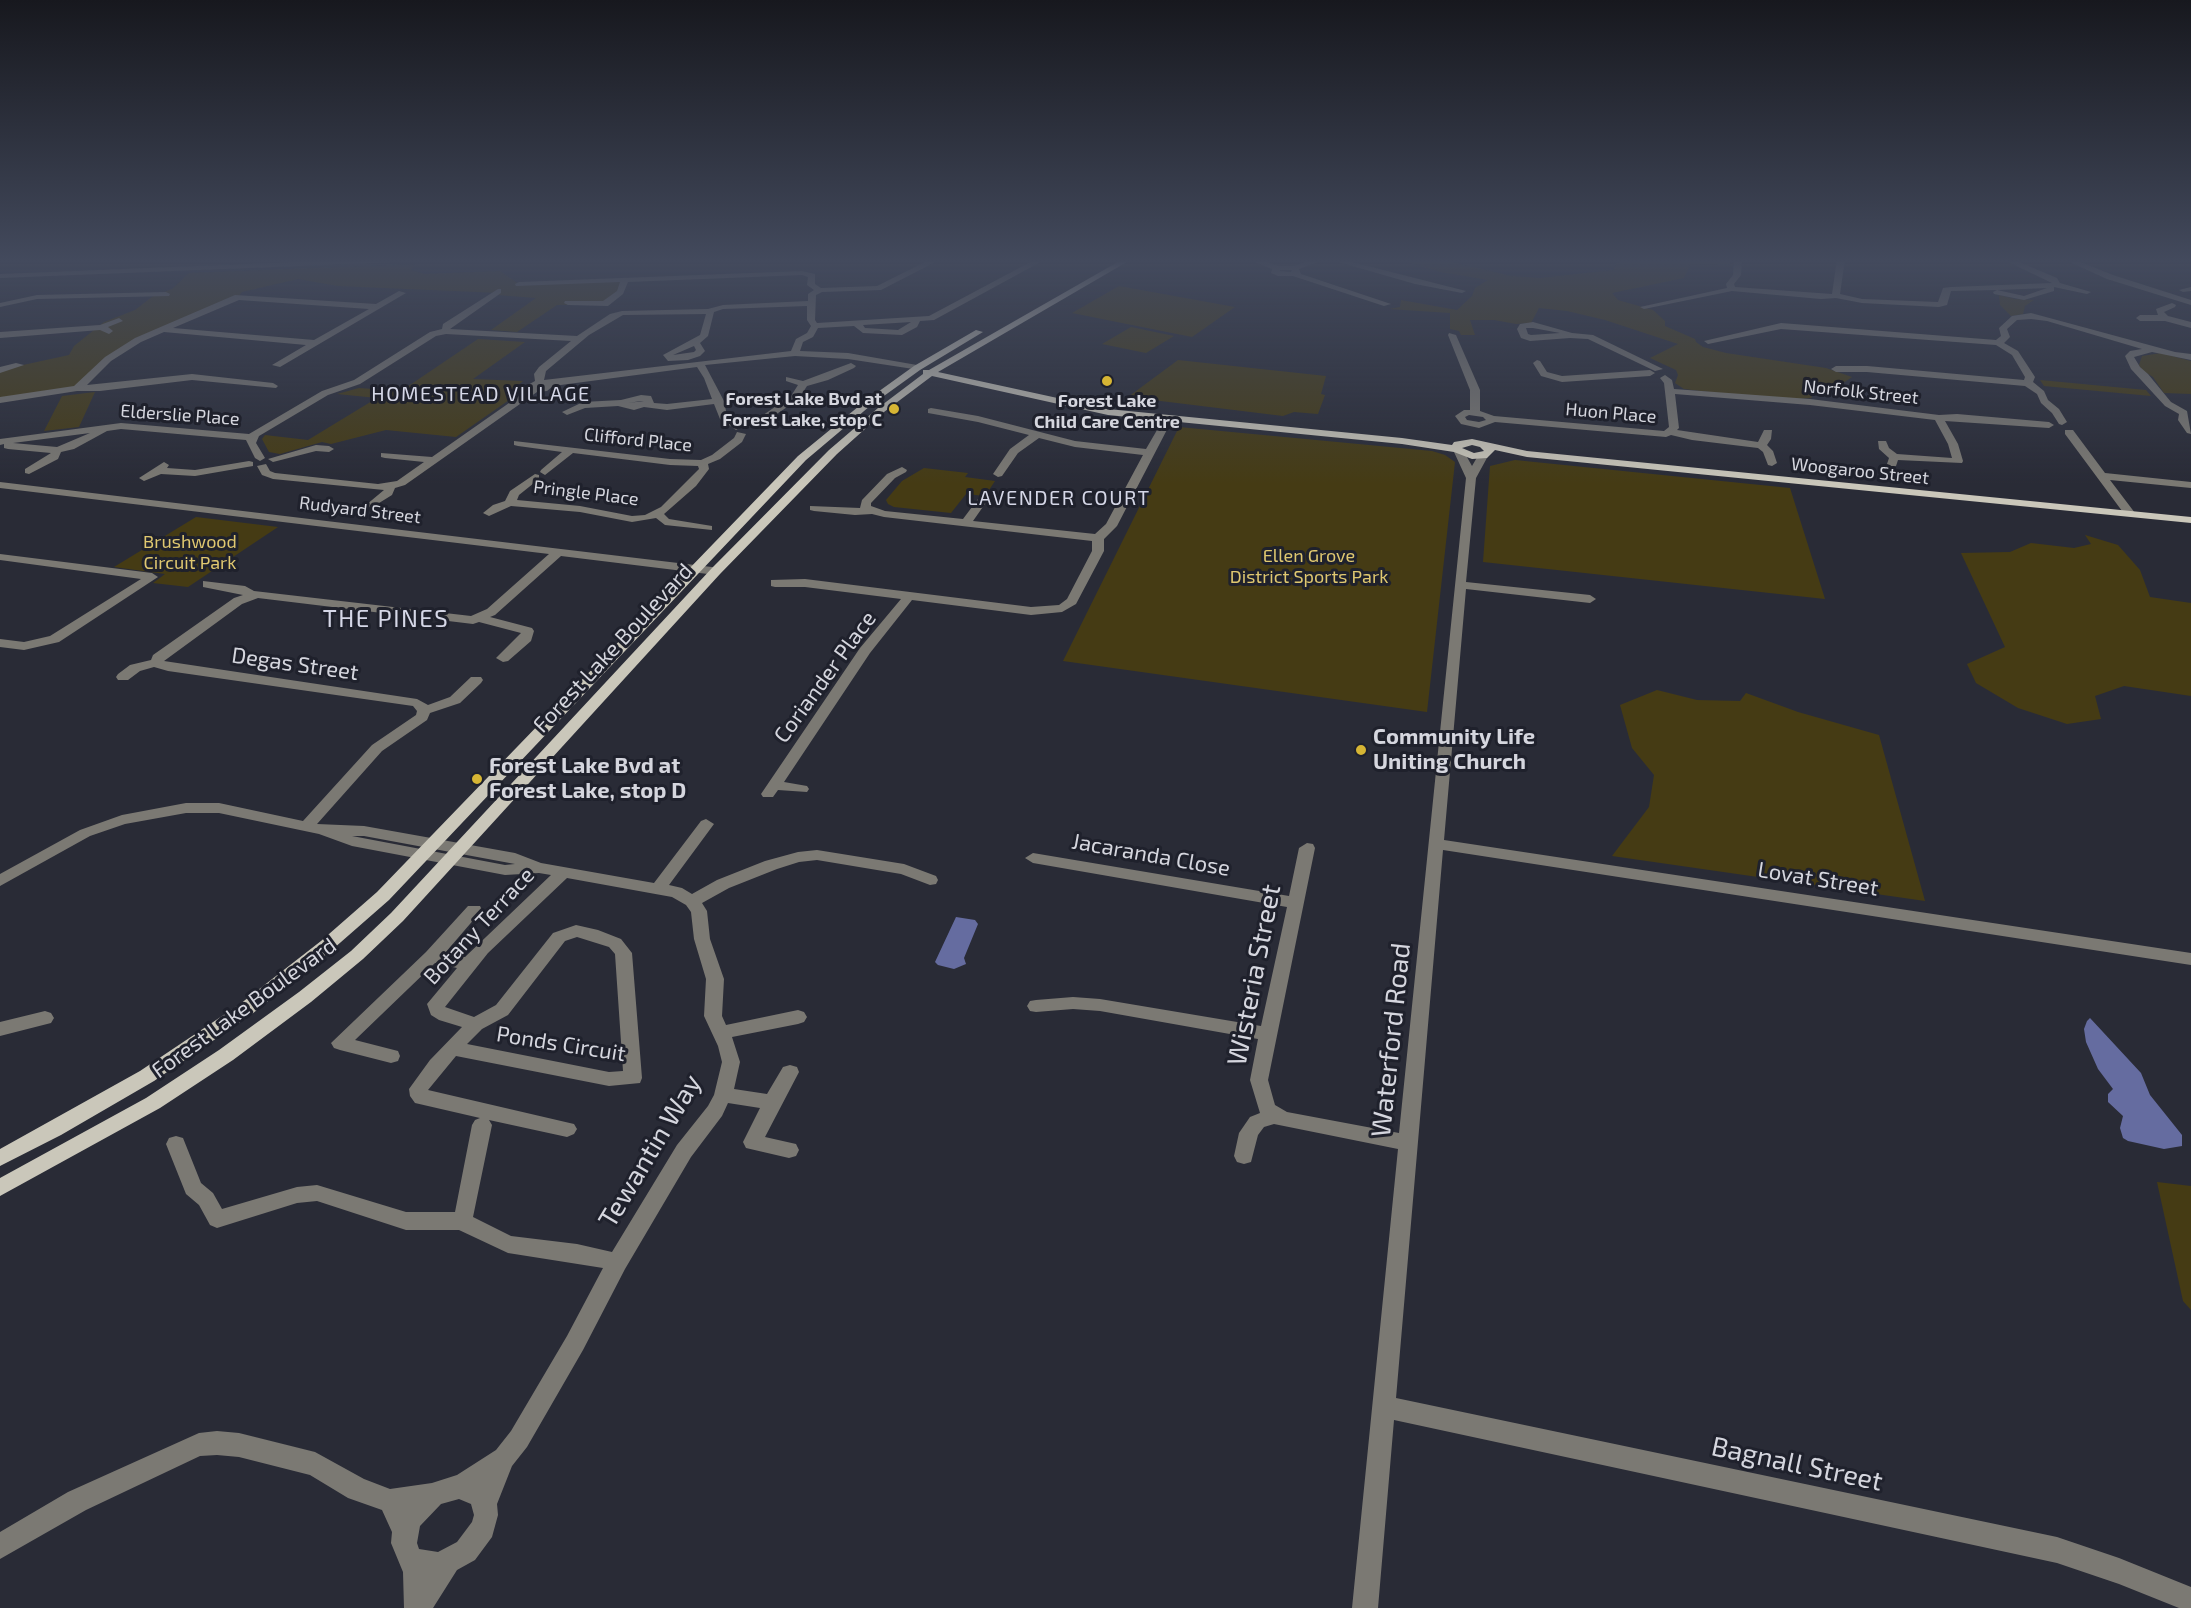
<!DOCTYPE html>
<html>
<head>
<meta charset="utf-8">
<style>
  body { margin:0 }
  canvas { display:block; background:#292b36 }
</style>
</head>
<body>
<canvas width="2191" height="1608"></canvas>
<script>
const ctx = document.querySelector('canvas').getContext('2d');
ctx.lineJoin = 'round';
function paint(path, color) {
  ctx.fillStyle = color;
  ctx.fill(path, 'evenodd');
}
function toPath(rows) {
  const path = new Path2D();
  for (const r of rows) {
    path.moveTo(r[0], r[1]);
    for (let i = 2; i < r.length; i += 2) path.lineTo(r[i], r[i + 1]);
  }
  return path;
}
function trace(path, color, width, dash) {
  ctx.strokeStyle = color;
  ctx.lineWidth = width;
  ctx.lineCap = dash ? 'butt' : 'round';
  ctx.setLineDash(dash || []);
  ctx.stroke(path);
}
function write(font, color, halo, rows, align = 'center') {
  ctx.font = font + ' "Exo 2",sans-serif';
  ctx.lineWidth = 6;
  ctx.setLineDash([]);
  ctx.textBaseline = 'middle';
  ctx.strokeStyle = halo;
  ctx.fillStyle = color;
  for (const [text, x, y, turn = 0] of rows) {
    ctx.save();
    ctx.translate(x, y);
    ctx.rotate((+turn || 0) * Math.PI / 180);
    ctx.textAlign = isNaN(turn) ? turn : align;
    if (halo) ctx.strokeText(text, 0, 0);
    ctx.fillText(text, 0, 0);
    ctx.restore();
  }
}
paint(toPath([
  [1397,259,1439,259,1511,276,1540,278,1614,270,1616,264,1622,261,1621,259,1730,259,1730,264,1690,265,1684,278,1612,293,1618,300,1653,310,1665,321,1665,326,1695,339,1696,342,1703,347,1726,353,1826,368,1852,377,1839,386,1806,383,1812,398,1778,400,1684,389,1675,383,1678,375,1676,370,1650,358,1678,344,1605,320,1567,311,1539,308,1531,323,1516,324,1494,320,1470,320,1475,335,1461,335,1459,331,1450,329,1450,313,1389,309,1400,307,1401,300,1457,310,1472,296,1475,288,1488,280,1441,272],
  [415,264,411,270,425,274,500,271,519,284,625,281,620,292,605,304,557,305,517,332,491,330,536,298,497,295,500,293,338,286,298,279,242,292,238,297,164,329,108,359,77,388,0,400,0,370,69,355,74,346,104,322,135,310,153,296,172,289,189,273],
  [1119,286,1235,307,1192,337,1072,313],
  [1999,295,2015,299,2034,300,2025,306,2023,314,2011,316,2000,305],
  [1131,327,1174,336,1146,353,1102,344],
  [478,339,525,342,473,379,523,381,516,387,522,391,456,437,386,430,331,444,322,442,280,454,269,452,262,439,265,435,308,440,377,398,337,394,359,388,401,391],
  [2161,353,2191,361,2191,394,2164,393,2153,377,2142,370,2139,365,2142,356],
  [1178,360,1326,376,1321,394,1325,395,1318,414,1294,412,1283,416,1128,397],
  [2040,380,2146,390,2151,396,2044,386],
  [95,392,79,427,44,431,62,396],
  [1179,427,1432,451,1445,455,1455,462,1427,712,1063,661],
  [1515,460,1790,488,1825,599,1483,562,1490,466],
  [924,468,968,473,965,477,995,481,985,496,966,494,951,513,894,507,888,504,886,500,902,481],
  [196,517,278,527,188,587,153,583,165,574,114,567],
  [2085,535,2118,545,2140,570,2150,597,2191,603,2191,696,2124,686,2095,696,2101,719,2067,724,2018,708,1976,683,1967,664,2005,647,1961,553,2010,552,2031,543,2074,548,2091,544],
  [1657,690,1697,700,1740,701,1746,693,1798,712,1879,735,1925,901,1612,856,1649,807,1654,775,1632,748,1620,705],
  [2157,1182,2191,1186,2191,1310,2183,1301]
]), '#453b14');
paint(toPath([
  [956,917,975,920,978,924,964,958,966,964,954,969,938,965,935,962],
  [2090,1018,2141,1073,2150,1095,2182,1135,2182,1146,2164,1149,2128,1141,2123,1138,2120,1128,2123,1116,2108,1102,2108,1094,2113,1089,2098,1069,2086,1042,2084,1029,2087,1021]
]), '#656ca0');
paint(toPath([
  [369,259,427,259,423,261,0,278,0,274,369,259],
  [931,259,941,259,881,290,822,292,816,295,815,320,817,323,929,316,1036,259,1046,259,934,320,920,321,917,327,902,335,863,333,854,326,818,328,813,337,803,342,800,351,848,353,917,365,920,366,920,370,848,359,795,356,705,365,724,401,727,416,741,427,736,430,720,419,714,404,667,410,644,407,634,410,618,406,585,408,567,415,562,412,583,402,621,400,641,395,651,396,654,403,667,404,712,399,704,378,697,367,553,386,547,391,537,392,405,485,395,488,392,495,371,508,366,505,384,490,273,479,262,475,257,466,266,464,270,471,275,473,378,484,397,481,424,462,385,458,381,457,381,453,432,457,529,389,526,386,535,381,534,374,539,367,571,341,446,334,436,336,360,384,328,395,259,436,256,443,265,458,260,461,255,458,246,440,121,429,107,431,74,449,61,452,58,459,29,474,25,473,25,469,51,453,8,449,4,448,4,444,0,445,0,439,121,423,249,434,322,391,354,380,430,332,442,329,443,324,498,289,501,289,501,293,450,329,577,336,610,314,622,311,708,309,723,305,808,301,808,294,814,290,807,285,808,277,802,275,628,282,623,294,608,306,568,305,564,303,565,301,603,301,617,291,620,282,516,286,515,284,519,282,802,271,815,274,815,284,821,288,877,286,931,259],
  [807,306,807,320,811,326,807,333,796,339,791,351,544,380,546,371,589,335,623,315,706,314,700,335,663,355,668,361,688,360,700,356,705,351,700,343,708,336,714,312,723,309,807,306],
  [911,322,898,330,865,328,863,325,911,322],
  [694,346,696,350,694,352,673,355,694,346],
  [641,401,644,401,628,403,641,401],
  [90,433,57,447,13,443,90,433],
  [1247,259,1258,259,1279,266,1293,266,1315,259,1326,259,1299,269,1301,274,1391,304,1384,306,1293,276,1278,276,1271,273,1272,269,1247,259],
  [1292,270,1291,272,1280,271,1280,270,1292,270],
  [1328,259,1340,259,1466,291,1462,293,1415,284,1328,259],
  [1734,259,1742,259,1741,275,1734,284,1735,287,1832,294,1837,259,1845,259,1840,294,1862,299,1938,302,1943,288,1951,287,2052,283,2002,259,2012,259,2057,278,2060,283,2091,292,2087,294,2054,287,2054,291,2024,300,1994,294,1993,292,1997,290,1951,291,1947,305,1939,307,1862,303,1836,298,1821,299,1732,291,1644,309,1640,307,1727,288,1726,284,1733,275,1734,259],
  [2047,288,2024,296,1997,290,2047,288],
  [2063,259,2073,259,2113,275,2191,300,2191,305,2107,279,2063,259],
  [2191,287,2191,291,2183,292,2179,290,2191,287],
  [399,291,406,293,280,367,272,365,306,345,164,332,141,342,111,361,87,385,192,374,273,383,278,386,276,388,192,380,100,391,77,391,0,403,0,397,74,386,105,357,135,338,235,295,376,304,399,291],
  [239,300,369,309,314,340,173,328,239,300],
  [166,292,170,294,169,296,37,299,0,307,0,303,37,295,166,292],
  [2172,303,2176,305,2175,307,2164,312,2168,316,2191,322,2191,328,2165,321,2140,321,2136,318,2140,315,2158,315,2156,309,2172,303],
  [2031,313,2175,352,2191,354,2191,360,2152,352,2134,357,2140,367,2148,374,2171,402,2187,411,2191,434,2187,433,2178,420,2179,414,2165,406,2131,369,2125,356,2130,351,2142,349,2047,321,2031,319,2017,320,2007,329,2010,337,2004,343,2018,351,2035,377,2033,382,2044,391,2048,400,2059,409,2067,422,2062,425,2059,424,2052,413,2041,403,2037,394,2025,386,1867,372,1836,372,1831,369,1836,366,1867,366,2024,380,2025,377,2012,355,1996,345,1781,329,1708,344,1704,341,1781,323,1996,340,2001,336,1999,328,2012,316,2031,313],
  [119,318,123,321,108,327,113,331,109,334,100,330,0,338,0,332,100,325,119,318],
  [1533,322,1572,333,1593,335,1663,369,1655,371,1588,339,1570,338,1530,341,1521,338,1517,329,1520,324,1533,322],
  [1526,328,1533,328,1560,333,1531,335,1528,334,1526,328],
  [1449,333,1456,335,1480,390,1480,411,1494,416,1664,431,1669,427,1664,383,1660,378,1665,375,1672,380,1674,389,1810,399,1939,415,1957,414,2049,422,2054,425,2049,428,1945,421,1958,444,1963,461,1962,463,1898,460,1896,466,1892,467,1887,464,1889,458,1879,449,1878,441,1886,441,1889,448,1897,454,1952,458,1948,444,1935,420,1810,405,1675,394,1679,428,1677,430,1758,442,1764,430,1772,430,1771,439,1767,445,1773,451,1777,463,1772,466,1768,465,1763,452,1758,448,1692,440,1671,435,1666,437,1495,422,1479,428,1461,424,1455,416,1464,410,1470,410,1470,390,1448,335,1449,333],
  [1469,415,1483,417,1486,420,1479,422,1467,420,1465,417,1469,415],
  [1537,360,1540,361,1547,372,1562,376,1650,370,1655,373,1650,376,1562,382,1541,376,1533,363,1537,360],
  [16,363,24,365,0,373,0,367,16,363],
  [851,363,856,366,854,368,828,380,807,386,798,400,755,428,747,426,791,396,798,385,786,381,786,377,803,381,851,363],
  [931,408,978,416,1075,441,1146,449,1164,418,1172,420,1117,526,1104,539,1104,551,1076,604,1062,612,1031,615,912,600,870,653,784,782,807,786,809,789,807,792,778,790,773,797,763,797,761,794,860,648,901,599,805,587,775,587,771,586,771,580,805,579,1031,607,1059,605,1067,599,1092,551,1092,541,884,517,872,514,855,515,814,511,810,510,810,506,860,508,862,500,887,474,902,467,907,470,906,472,895,478,871,503,871,506,885,511,963,519,978,499,982,498,987,501,973,521,1095,534,1106,524,1143,455,1075,447,1039,438,1018,453,1002,476,998,477,993,474,1010,449,1029,435,978,422,928,413,928,409,931,408],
  [2065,430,2073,430,2105,473,2191,482,2191,488,2110,480,2135,513,2129,516,2125,515,2065,434,2065,430],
  [737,432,746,434,742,442,720,459,708,464,709,469,696,486,664,514,669,519,712,526,712,530,665,525,656,518,632,522,580,512,511,506,489,516,483,513,493,505,505,501,510,491,535,474,539,475,539,479,519,495,517,500,580,506,632,516,645,515,661,507,699,469,698,466,670,465,573,453,545,475,540,472,541,470,562,452,518,446,514,445,514,441,670,459,701,460,712,455,734,438,737,432],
  [316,445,329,446,334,449,329,452,316,451,273,462,268,459,316,445],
  [1455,450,1463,450,1472,466,1479,454,1488,456,1476,478,1466,582,1590,595,1596,599,1590,603,1466,589,1444,840,2191,953,2191,965,1443,850,1396,1398,2057,1537,2119,1558,2191,1587,2191,1608,2179,1608,2119,1584,2057,1563,1394,1420,1378,1608,1352,1608,1398,1149,1274,1124,1264,1127,1258,1135,1251,1162,1244,1164,1237,1162,1234,1156,1239,1133,1250,1117,1260,1113,1250,1080,1258,1039,1100,1011,1073,1009,1036,1012,1030,1011,1027,1006,1030,1001,1036,1000,1073,997,1100,999,1261,1026,1287,907,1033,863,1025,858,1033,853,1289,896,1299,848,1307,843,1313,844,1315,848,1268,1080,1273,1098,1275,1105,1287,1112,1399,1133,1466,478,1454,452,1455,450],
  [249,461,253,462,253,466,195,476,161,474,144,481,139,478,164,462,169,465,167,468,195,470,249,461],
  [0,482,720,568,720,574,716,575,561,556,495,615,490,617,532,628,534,631,531,641,508,661,503,662,496,658,521,633,479,622,473,624,258,598,242,604,164,661,417,699,428,705,450,697,471,677,481,677,483,680,481,683,460,703,430,713,427,720,382,751,317,824,364,826,515,853,541,863,654,883,701,821,706,819,714,824,669,885,682,888,692,894,717,880,765,861,798,852,817,850,904,864,936,876,938,880,936,884,930,885,901,874,817,860,799,862,777,869,729,888,702,903,707,911,710,939,724,979,722,1016,726,1025,798,1010,804,1012,807,1017,804,1022,798,1024,732,1037,740,1062,734,1089,767,1094,783,1067,790,1065,797,1067,799,1072,765,1137,796,1144,799,1150,796,1156,789,1158,746,1148,743,1142,760,1108,728,1103,722,1116,691,1157,625,1269,583,1350,527,1447,512,1466,497,1504,498,1515,492,1537,475,1560,457,1570,433,1608,404,1608,403,1572,391,1543,392,1532,382,1510,348,1498,310,1475,239,1457,217,1455,200,1456,86,1510,0,1559,0,1532,68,1492,199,1433,217,1431,239,1433,315,1452,364,1479,390,1489,432,1483,457,1475,496,1450,511,1431,567,1336,603,1268,508,1253,459,1230,406,1230,317,1201,297,1203,217,1228,210,1225,199,1205,186,1194,166,1144,169,1138,176,1136,183,1138,201,1183,213,1193,222,1209,297,1187,317,1185,406,1212,455,1212,472,1125,475,1120,480,1118,415,1103,410,1096,409,1089,430,1060,462,1027,439,1020,431,1015,427,1004,457,968,435,963,355,1040,398,1051,400,1056,398,1061,391,1063,340,1050,334,1048,331,1043,426,952,468,906,480,906,482,910,445,953,465,957,551,875,539,873,505,875,352,846,319,834,219,813,186,813,125,824,90,836,0,886,0,874,80,830,122,815,186,803,219,803,303,821,372,745,416,715,417,711,413,706,168,671,154,667,140,671,128,680,118,680,116,677,118,674,130,665,151,660,153,655,234,598,243,595,203,587,203,581,245,586,254,591,471,616,487,609,549,554,0,488,0,482],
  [352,836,364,836,515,864,505,865,352,836],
  [567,878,672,897,686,905,691,912,694,939,706,979,704,1016,718,1046,722,1062,714,1095,708,1106,677,1145,612,1252,577,1244,511,1236,473,1217,492,1125,489,1120,567,1137,574,1134,577,1129,574,1124,428,1090,456,1056,609,1086,640,1083,642,1078,632,953,621,939,598,930,576,925,553,933,496,1005,474,1017,445,1007,488,953,567,878],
  [577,937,609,947,615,954,623,1071,609,1072,467,1044,482,1029,508,1015,565,941,577,937],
  [459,1499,471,1504,474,1515,472,1522,457,1542,438,1552,419,1549,417,1543,420,1526,441,1504,459,1499],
  [0,554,152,573,158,577,59,642,24,650,0,647,0,639,24,642,50,636,141,579,0,560,0,554],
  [45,1011,51,1013,54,1018,51,1023,0,1036,0,1022,45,1011]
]), '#7b7973');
paint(toPath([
  [1123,259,1132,259,938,372,1108,409,1402,438,1452,445,1454,442,1472,439,1527,451,2191,517,2191,523,1527,457,1495,450,1487,458,1472,459,1454,452,1402,444,1108,415,932,376,884,412,837,454,720,574,403,921,363,959,311,1002,233,1060,160,1108,0,1196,0,1178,146,1098,219,1050,299,992,351,951,391,913,712,568,829,450,878,408,923,374,923,370,929,370,1123,259],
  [1472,445,1480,447,1484,451,1474,453,1462,448,1472,445],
  [976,330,983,332,920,370,870,406,806,460,389,900,333,949,252,1014,154,1081,61,1135,0,1166,0,1149,140,1071,240,1004,321,941,377,892,798,456,864,402,914,366,976,330]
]), '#cac7ba');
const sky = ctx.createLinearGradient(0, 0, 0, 484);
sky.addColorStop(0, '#17181e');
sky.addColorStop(0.54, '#434a5d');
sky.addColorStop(1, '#434a5d00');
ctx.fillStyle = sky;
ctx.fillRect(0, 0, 2191, 484);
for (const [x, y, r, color] of [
  [1107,381,6,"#d6b534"],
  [894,409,6,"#d6b534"],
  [1361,750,6,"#d6b534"],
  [477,779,6,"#d6b534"]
]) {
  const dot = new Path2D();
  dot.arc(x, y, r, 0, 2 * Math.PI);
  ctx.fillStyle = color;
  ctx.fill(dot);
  trace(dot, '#1f212c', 2);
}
write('18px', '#d5d6de', '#1f212c', [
  ["Norfolk Street",1861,392,6],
  ["Huon Place",1611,413,5],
  ["Elderslie Place",180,415,4],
  ["Clifford Place",638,440,6],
  ["Woogaroo Street",1860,471,6],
  ["Pringle Place",586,493,7],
  ["Rudyard Street",360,510,7]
]);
write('bold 18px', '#d5d6de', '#1f212c', [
  ["Forest Lake Bvd at",882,399],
  ["Forest Lake, stop C",882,420],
  ["Forest Lake",1107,401,"center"],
  ["Child Care Centre",1107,422,"center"]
], 'right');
write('18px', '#e0c870', '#1f212c', [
  ["Brushwood",190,542],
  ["Circuit Park",190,563],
  ["Ellen Grove",1309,556],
  ["District Sports Park",1309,577]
]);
ctx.letterSpacing = '1.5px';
write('20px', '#d5d7e7', '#1f212c', [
  ["HOMESTEAD VILLAGE",481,394],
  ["LAVENDER COURT",1059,498]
]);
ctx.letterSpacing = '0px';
write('22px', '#d5d6de', '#1f212c', [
  ["Forest Lake Boulevard",613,648,-47],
  ["Degas Street",295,664,8],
  ["Coriander Place",825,677,-54],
  ["Jacaranda Close",1151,855,10],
  ["Lovat Street",1818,879,9],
  ["Botany Terrace",479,926,-47],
  ["Forest Lake Boulevard",244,1008,-36],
  ["Ponds Circuit",561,1044,9]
]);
write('bold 22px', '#d5d6de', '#1f212c', [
  ["Community Life",1373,737],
  ["Uniting Church",1373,762],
  ["Forest Lake Bvd at",489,766],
  ["Forest Lake, stop D",489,791]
], 'left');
ctx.letterSpacing = '1.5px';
write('24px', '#d5d7e7', '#1f212c', [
  ["THE PINES",386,619]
]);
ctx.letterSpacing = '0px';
write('27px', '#d5d6de', '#1f212c', [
  ["Wisteria Street",1254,975,-79],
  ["Waterford Road",1391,1040,-84],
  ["Tewantin Way",650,1151,-59],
  ["Bagnall Street",1797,1464,12]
]);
</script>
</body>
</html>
